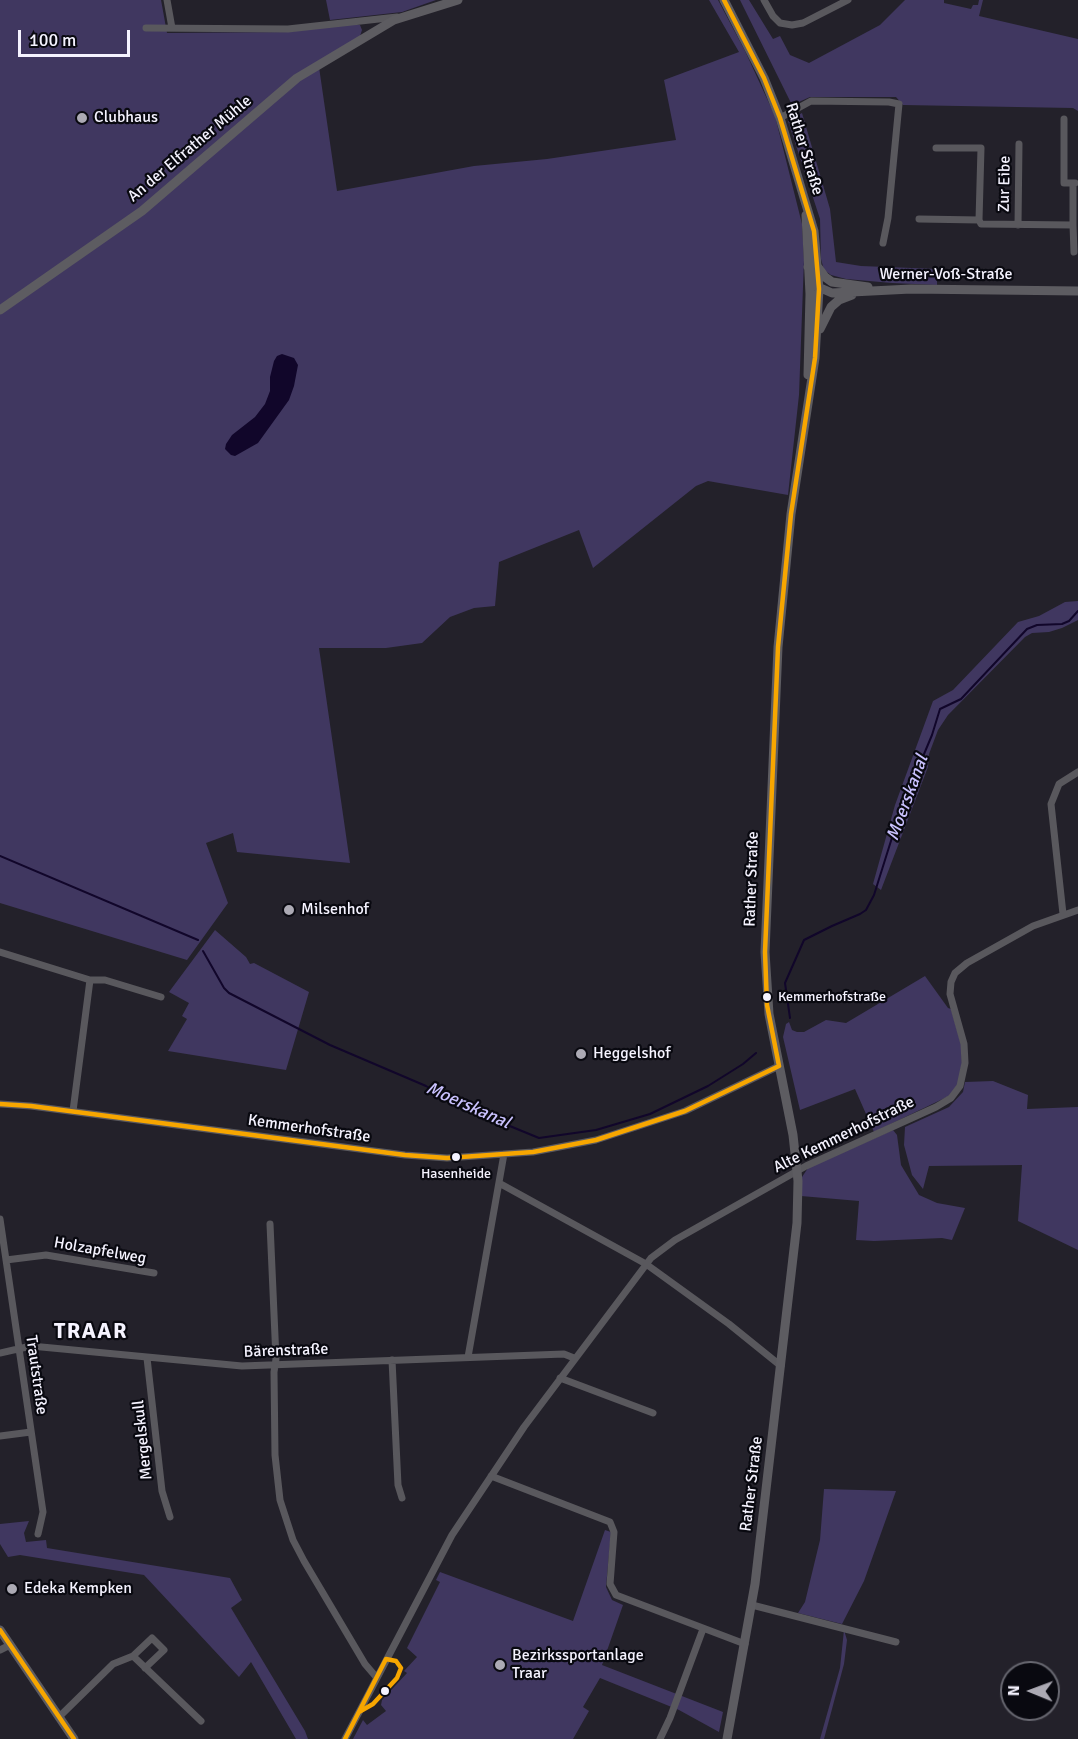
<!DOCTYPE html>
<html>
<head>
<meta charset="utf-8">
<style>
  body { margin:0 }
  #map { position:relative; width:1078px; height:1739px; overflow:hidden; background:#23212a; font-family:Signika,sans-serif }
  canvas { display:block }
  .north { position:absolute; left:1000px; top:1661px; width:60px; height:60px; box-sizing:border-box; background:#090910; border:2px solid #676770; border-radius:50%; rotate:271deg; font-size:16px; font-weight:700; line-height:24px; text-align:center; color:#f5f3ff }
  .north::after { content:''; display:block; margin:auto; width:21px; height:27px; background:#acaab4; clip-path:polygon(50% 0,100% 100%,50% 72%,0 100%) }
  .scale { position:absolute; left:18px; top:30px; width:112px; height:27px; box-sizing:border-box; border:3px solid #f5f3ff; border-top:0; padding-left:8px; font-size:18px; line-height:21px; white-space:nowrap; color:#f5f3ff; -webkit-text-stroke:4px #090910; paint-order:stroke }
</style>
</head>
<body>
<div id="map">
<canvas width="1078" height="1739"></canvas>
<div class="north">N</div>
<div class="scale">100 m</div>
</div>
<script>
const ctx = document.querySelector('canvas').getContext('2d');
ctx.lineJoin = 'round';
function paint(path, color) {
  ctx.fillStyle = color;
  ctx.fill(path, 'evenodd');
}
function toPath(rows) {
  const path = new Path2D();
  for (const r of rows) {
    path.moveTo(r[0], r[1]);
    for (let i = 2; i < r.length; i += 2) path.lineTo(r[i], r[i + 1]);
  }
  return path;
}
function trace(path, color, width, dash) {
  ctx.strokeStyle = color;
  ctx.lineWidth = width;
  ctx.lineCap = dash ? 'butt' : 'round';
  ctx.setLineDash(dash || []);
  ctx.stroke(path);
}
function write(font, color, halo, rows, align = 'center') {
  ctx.font = font + ' Signika,sans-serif';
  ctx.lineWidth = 4.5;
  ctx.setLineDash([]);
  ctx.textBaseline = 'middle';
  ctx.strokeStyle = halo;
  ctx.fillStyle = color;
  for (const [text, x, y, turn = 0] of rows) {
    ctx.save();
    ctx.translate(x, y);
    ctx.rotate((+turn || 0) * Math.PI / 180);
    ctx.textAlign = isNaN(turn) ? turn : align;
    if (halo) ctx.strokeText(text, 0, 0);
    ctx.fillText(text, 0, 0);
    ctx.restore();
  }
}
paint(toPath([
  [0,0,161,0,167,33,287,32,354,24,360,25,362,30,360,36,319,67,337,191,474,166,547,159,676,140,664,80,739,52,709,0,718,0,745,51,775,116,802,224,804,260,799,395,788,495,708,481,696,486,593,568,579,530,499,562,495,606,474,608,450,617,422,643,386,648,319,648,350,863,237,852,233,833,206,843,228,903,187,960,0,903],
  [326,0,436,0,402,12,330,20],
  [740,0,749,0,773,39,780,36,790,55,809,63,880,25,905,0,944,0,944,3,971,9,973,5,978,5,979,0,983,0,979,16,1078,39,1078,111,1073,108,903,105,896,97,810,97,792,105],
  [802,113,830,209,836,262,861,266,937,269,937,285,892,283,846,279,831,275,824,270,821,259,820,219,788,121],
  [1078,601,1078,620,1062,628,1049,632,1032,633,1025,637,948,715,938,730,929,754,928,767,881,890,873,884,895,805,933,701,953,690,1018,622,1039,616,1065,602],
  [215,930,246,957,250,964,254,963,309,992,286,1070,168,1051,187,1019,182,1016,189,1003,169,992],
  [925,976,948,1008,951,1009,961,1044,962,1063,958,1084,949,1096,874,1132,855,1089,800,1110,783,1037,786,1024,789,1022,792,1030,797,1032,804,1032,826,1020,846,1023],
  [993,1081,1028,1095,1027,1109,1078,1107,1078,1250,1018,1221,1022,1165,929,1166,923,1189,912,1175,904,1145,905,1127,949,1107,963,1092,965,1082],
  [893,1130,897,1135,901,1165,919,1195,937,1203,965,1208,952,1240,942,1238,874,1241,856,1240,859,1201,801,1196,802,1177,808,1168],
  [824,1489,896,1491,864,1581,842,1624,798,1613,805,1602,820,1540],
  [29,1521,24,1533,26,1542,46,1540,47,1548,230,1578,242,1600,231,1608,305,1731,308,1739,296,1739,251,1662,239,1677,144,1575,20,1555,8,1557,0,1544,0,1524],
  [605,1530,611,1532,606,1587,612,1600,623,1605,602,1665,723,1712,719,1732,679,1710,600,1678,583,1707,589,1711,573,1739,353,1739,363,1720,367,1725,386,1711,381,1705,382,1700,407,1673,404,1671,417,1657,407,1648,440,1582,436,1580,440,1572,573,1621],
  [844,1630,847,1640,844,1664,824,1739,820,1739,840,1668]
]), '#403760');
paint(toPath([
  [282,354,294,358,298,365,294,386,289,400,258,443,235,456,231,455,225,449,226,444,232,435,255,417,265,404,270,391,270,377,274,361,277,356]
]), '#11062a');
trace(toPath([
  [0,856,198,940],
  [203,951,224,988,229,993,330,1045,426,1086,461,1106,539,1138,596,1130,650,1114,708,1086,743,1064,756,1053],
  [790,1018,785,983,804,940,832,926,860,914,866,910,874,895,901,809,932,735,940,709,961,699,1027,629,1037,625,1062,624,1069,621,1078,611]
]), '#11062a', 2);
trace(toPath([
  [167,0,172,28],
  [764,0,773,16,780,23,792,25,803,23,848,0],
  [146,28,288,29,397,17],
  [780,118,811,101,889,102,899,104,888,218,883,243],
  [1064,119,1064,183,1075,183],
  [936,148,981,148,979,220,981,224,1073,225,1073,183],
  [919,219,979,220],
  [1018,225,1019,144],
  [1073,225,1074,252],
  [1063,914,1051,804,1059,784,1078,772],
  [0,952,90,980,105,980,161,997],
  [0,1104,31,1106,405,1155,447,1158,533,1152,596,1140,685,1111,779,1066],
  [73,1111,90,980],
  [499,1183,646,1264,729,1324,781,1366],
  [0,1219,43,1512,38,1534],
  [270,1224,276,1359,274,1372,275,1455,280,1500,293,1540,304,1561,365,1664,377,1678],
  [6,1260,46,1255,154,1273],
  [0,1353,31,1346,242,1366,564,1354,574,1358],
  [468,1357,504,1154],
  [147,1358,162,1491,170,1517],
  [392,1360,398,1485,402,1498],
  [560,1378,653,1413],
  [0,1436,31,1432],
  [491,1476,610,1522,614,1532,610,1584,616,1595,745,1644],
  [752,1605,896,1642],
  [0,1650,10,1645],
  [133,1656,201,1721],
  [59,1717,113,1664,133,1656,152,1638,164,1650,145,1668],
  [345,1739,452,1535,524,1427,651,1258,675,1240,806,1166,936,1107,951,1098,960,1086,965,1063,964,1044,950,994,951,982,955,973,967,963,1033,926,1078,910],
  [660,1739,670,1718,703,1629]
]), '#59585d', 7);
trace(toPath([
  [724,0,764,78,780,118,814,231,819,289,815,358,791,514,778,647,765,952,769,1014,793,1135,798,1181,797,1223,755,1584,727,1739],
  [806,215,810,294,808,375],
  [817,266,825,277,832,282,868,287],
  [808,267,816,286,832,293,911,289,1078,291],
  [0,310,142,211,297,78,394,20,458,0],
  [820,329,831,307,839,300,852,295],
  [0,1630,74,1739]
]), '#5d5c61', 9);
trace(toPath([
  [724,0,764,78,780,118,814,231,819,289,815,358,791,514,778,647,765,952,767,1005,779,1066],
  [0,1104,31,1106,405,1155,447,1158,533,1152,596,1140,685,1111,779,1066],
  [0,1630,74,1739],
  [345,1739,386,1659,396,1661,401,1668,397,1678,373,1704,359,1712]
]), '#f7a600', 4.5);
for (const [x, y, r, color] of [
  [82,118,6,"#acaab4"],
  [289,910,6,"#acaab4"],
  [767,997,5,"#f5f3ff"],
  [581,1054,6,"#acaab4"],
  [456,1157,5,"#f5f3ff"],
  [12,1589,6,"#acaab4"],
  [500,1665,6,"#acaab4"],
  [385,1691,5,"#f5f3ff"]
]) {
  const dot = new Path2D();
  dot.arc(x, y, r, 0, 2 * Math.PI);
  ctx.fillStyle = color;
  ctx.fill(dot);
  trace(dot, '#090910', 2);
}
write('14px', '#f5f3ff', '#090910', [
  ["Kemmerhofstraße",778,997],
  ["Hasenheide",456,1174,"center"]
], 'left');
write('16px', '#f5f3ff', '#090910', [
  ["Clubhaus",94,118],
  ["Milsenhof",301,910],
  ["Heggelshof",593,1054],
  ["Edeka Kempken",24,1589],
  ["Bezirkssportanlage",512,1656],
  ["Traar",512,1674]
], 'left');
write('16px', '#f5f3ff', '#090910', [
  ["An der Elfrather Mühle",190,149,-40],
  ["Rather Straße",804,149,73],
  ["Zur Eibe",1005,184,-89],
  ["Werner-Voß-Straße",946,275],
  ["Rather Straße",752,879,-88],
  ["Kemmerhofstraße",309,1129,8],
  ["Alte Kemmerhofstraße",844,1135,-26],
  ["Holzapfelweg",100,1251,10],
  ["Bärenstraße",286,1351,-2],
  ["Trautstraße",36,1375,82],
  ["Mergelskull",143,1440,-96],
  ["Rather Straße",752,1484,-83]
]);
write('italic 18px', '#c9c1fe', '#090910', [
  ["Moerskanal",908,798,-70],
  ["Moerskanal",468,1106,24]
]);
ctx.letterSpacing = '1.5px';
write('bold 22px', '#f5f3ff', '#090910', [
  ["TRAAR",91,1332]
]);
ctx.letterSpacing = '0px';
</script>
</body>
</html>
